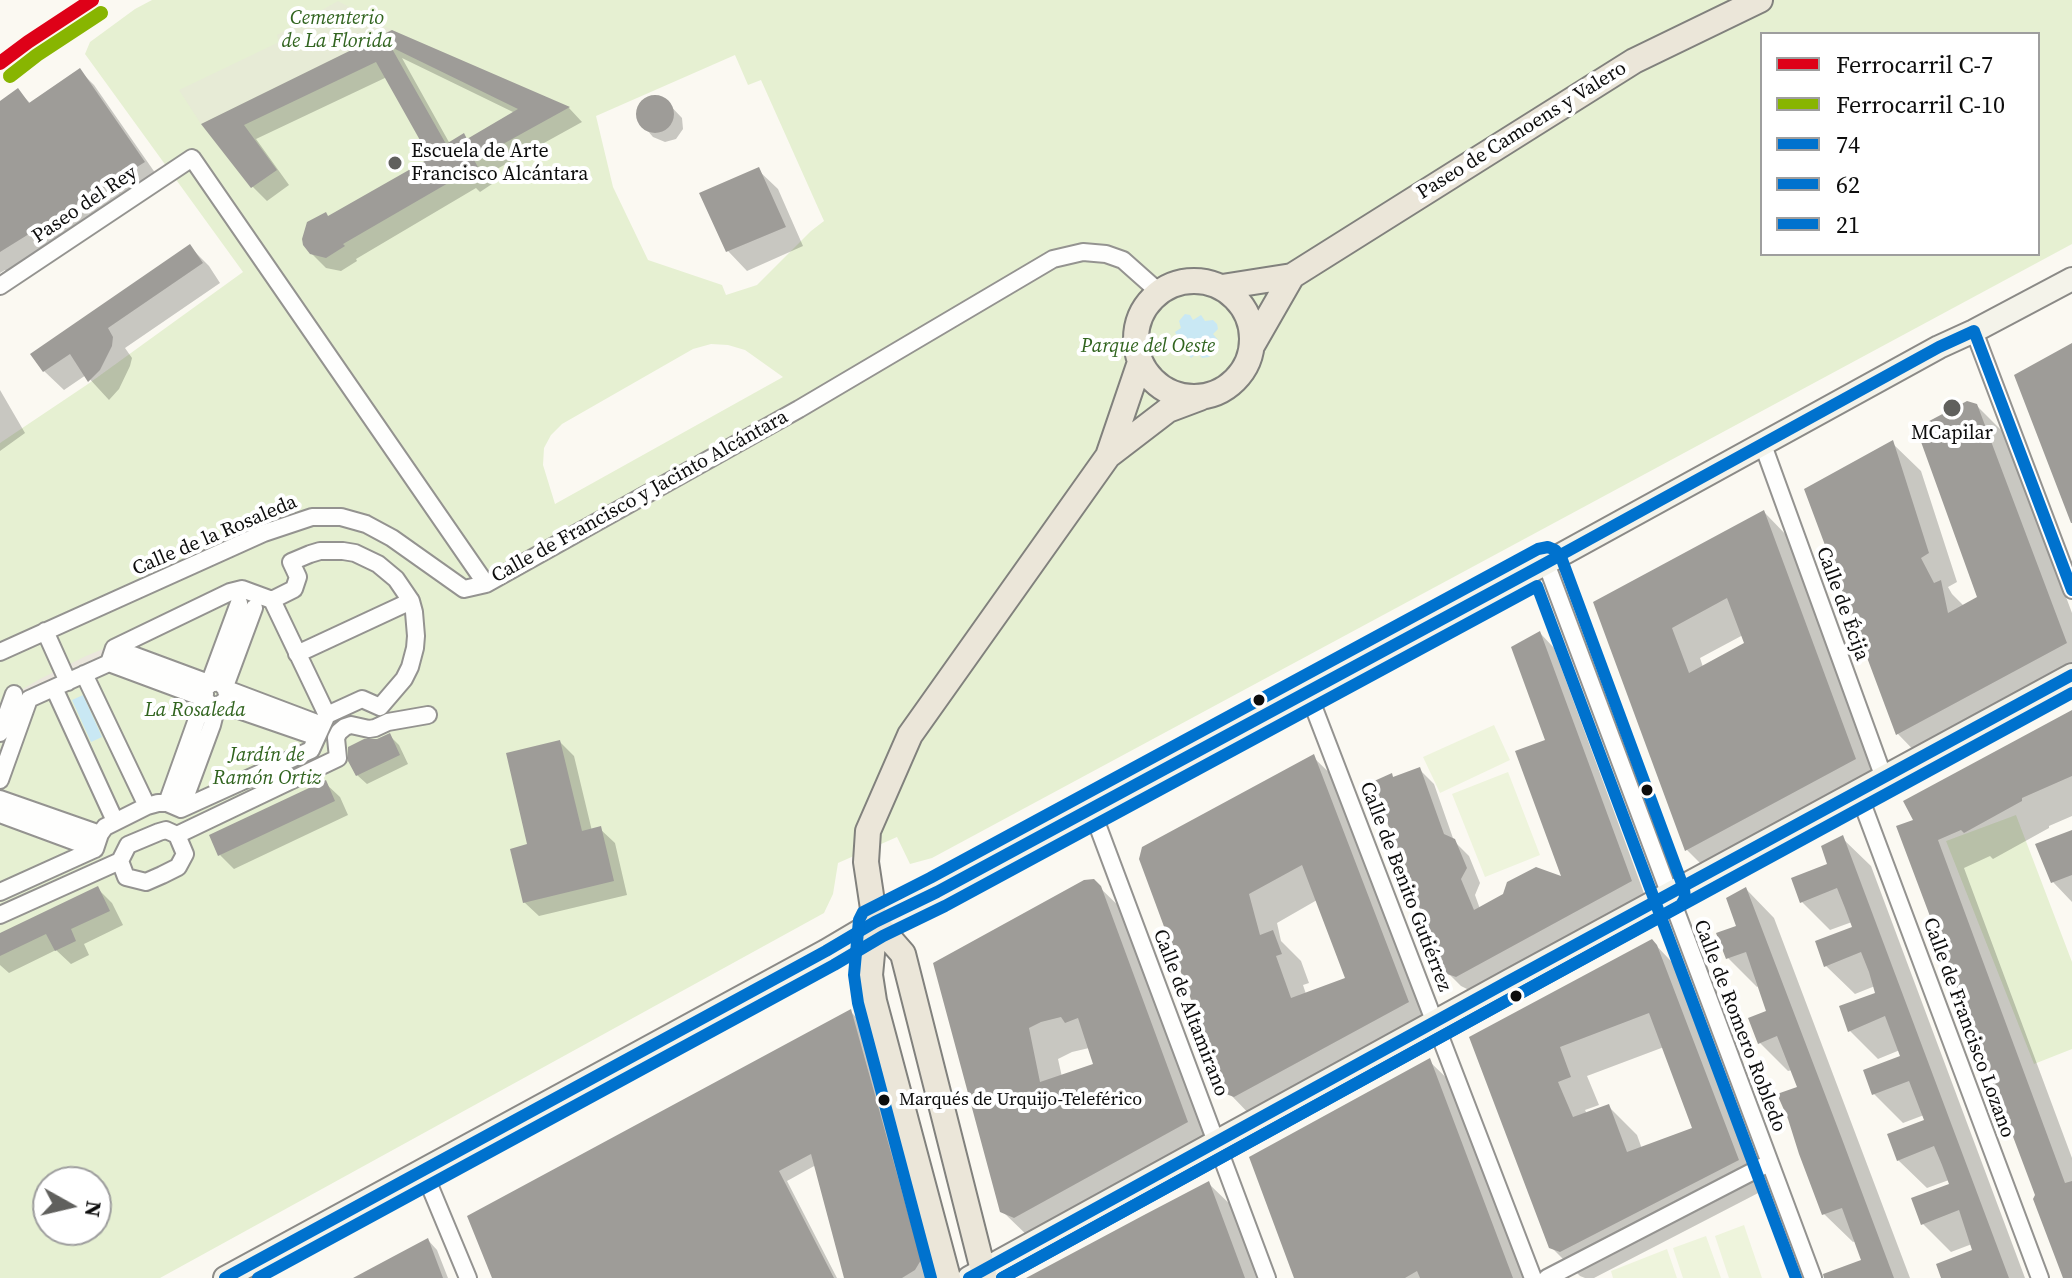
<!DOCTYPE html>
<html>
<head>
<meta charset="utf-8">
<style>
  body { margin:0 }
  #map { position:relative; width:2072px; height:1278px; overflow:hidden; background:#fbf9f2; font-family:"Source Serif 4",serif }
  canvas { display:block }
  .legend { position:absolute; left:1760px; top:32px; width:280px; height:224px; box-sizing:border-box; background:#fff; border:2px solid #9e9e9e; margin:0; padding:10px 14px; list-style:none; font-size:24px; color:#0d0d0d }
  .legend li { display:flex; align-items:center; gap:16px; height:40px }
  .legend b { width:40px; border:2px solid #9e9e9e }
  .north { position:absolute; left:32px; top:1166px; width:80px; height:80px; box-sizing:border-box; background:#fff; border:2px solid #9e9e9e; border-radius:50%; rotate:98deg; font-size:22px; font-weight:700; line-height:32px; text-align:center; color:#0d0d0d }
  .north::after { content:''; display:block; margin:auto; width:28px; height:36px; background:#60605d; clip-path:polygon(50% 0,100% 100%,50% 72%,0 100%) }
</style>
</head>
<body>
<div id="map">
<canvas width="2072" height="1278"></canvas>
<ul class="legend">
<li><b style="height:10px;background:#de0118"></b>Ferrocarril C-7</li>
<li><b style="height:10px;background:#88b501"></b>Ferrocarril C-10</li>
<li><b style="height:10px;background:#0072ce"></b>74</li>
<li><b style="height:10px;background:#0072ce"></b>62</li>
<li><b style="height:10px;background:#0072ce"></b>21</li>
</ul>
<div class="north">N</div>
</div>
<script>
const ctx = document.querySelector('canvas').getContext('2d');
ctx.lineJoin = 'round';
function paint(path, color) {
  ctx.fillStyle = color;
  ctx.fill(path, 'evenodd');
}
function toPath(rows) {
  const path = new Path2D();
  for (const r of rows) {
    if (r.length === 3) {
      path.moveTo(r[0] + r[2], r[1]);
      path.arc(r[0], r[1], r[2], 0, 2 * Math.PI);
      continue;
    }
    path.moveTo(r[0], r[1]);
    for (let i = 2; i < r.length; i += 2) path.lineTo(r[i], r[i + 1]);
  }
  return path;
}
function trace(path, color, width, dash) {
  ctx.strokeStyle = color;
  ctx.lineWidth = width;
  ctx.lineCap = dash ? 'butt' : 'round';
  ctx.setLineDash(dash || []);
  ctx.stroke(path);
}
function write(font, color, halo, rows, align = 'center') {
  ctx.font = font + ' "Source Serif 4",serif';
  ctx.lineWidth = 8;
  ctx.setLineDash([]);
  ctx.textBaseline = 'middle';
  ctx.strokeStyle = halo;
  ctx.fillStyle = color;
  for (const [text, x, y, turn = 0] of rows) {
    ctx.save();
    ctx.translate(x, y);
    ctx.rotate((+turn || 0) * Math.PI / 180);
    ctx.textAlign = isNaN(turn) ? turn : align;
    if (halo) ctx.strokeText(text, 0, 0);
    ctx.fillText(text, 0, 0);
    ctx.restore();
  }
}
paint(toPath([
  [152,0,2072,0,2072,244,932,858,910,864,897,837,838,863,833,894,824,913,160,1278,0,1278,0,443,88,384,243,272,85,54,90,42,135,9],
  [1762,34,2038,34,2038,254,1762,254],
  [735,55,748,85,761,80,824,221,811,231,757,285,726,295,722,285,648,260,613,187,596,116],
  [711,344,728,345,745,350,783,377,555,504,543,465,544,448,551,435,562,424,693,349],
  [48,1182,96,1182,96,1230,48,1230],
  [2016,815,2072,962,2072,1049,2034,1064,1946,841]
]), '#e6f0d2');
paint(toPath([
  [338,1,392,30,201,124,179,90,279,42,277,35]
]), '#e7ebd6');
paint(toPath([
  [1494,725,1510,760,1440,793,1423,757],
  [1508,772,1540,855,1485,877,1452,794],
  [1744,1225,1762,1278,1729,1278,1715,1236],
  [1706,1236,1721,1278,1683,1278,1673,1248],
  [1667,1249,1677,1278,1613,1278,1611,1271]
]), '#eef4dc');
paint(toPath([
  [114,648,106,672,38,702,14,694,40,679,86,656,103,649]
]), '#ebe7dd');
paint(toPath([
  [1185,314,1190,315,1193,320,1201,315,1205,321,1213,320,1217,324,1218,329,1213,334,1218,340,1210,345,1212,354,1209,357,1202,358,1198,353,1191,358,1186,352,1180,354,1174,350,1173,343,1178,338,1175,332,1181,328,1179,321],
  [83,695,102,737,91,742,72,700]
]), '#c9e8f4');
paint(toPath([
  [393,32,569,108,582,122,486,175,492,184,480,192,476,188,356,259,357,261,341,271,326,268,307,249,329,218,433,159,387,77,256,139,289,185,267,201,253,187,204,124],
  [402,58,515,113,468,141,450,144],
  [79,70,94,85,158,177,6,271,5,270,0,273,0,103,18,91,31,104],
  [654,97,664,99,682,118,683,129,676,139,665,142,653,137,640,122,638,111,644,101],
  [758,170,778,189,803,246,747,271,728,251],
  [190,247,209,266,220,283,125,348,132,358,130,366,119,389,109,400,86,375,64,390,44,371,33,354],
  [0,390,25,433,0,451],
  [1976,405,2005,434,2072,613,2072,684,1926,763,1898,734,1807,490,1892,443,1921,471,1957,582,1948,587,1952,594,1964,606,1980,598],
  [1764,512,1793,542,1884,788,1716,879,1687,850,1595,603],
  [1743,635,1746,644,1703,667,1700,658],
  [1540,633,1554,648,1645,896,1471,991,1461,986,1446,971,1391,775,1395,779,1420,770,1434,784,1454,841,1469,856,1480,883,1475,895,1480,909,1565,879,1547,741],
  [2072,712,2072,816,2049,826,2049,828,1993,859,1990,856,1964,868,2072,1158,2072,1278,2065,1278,1916,821],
  [390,736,399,745,408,764,367,784,357,775,377,741],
  [560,742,574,756,592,831,600,829,615,843,627,895,539,916,524,902,530,846],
  [1313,757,1342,785,1436,1031,1257,1122,1228,1092,1141,859],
  [1317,900,1347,979,1306,994,1303,985,1309,983,1301,961,1281,941,1277,923],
  [325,783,340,797,348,815,234,869,220,855],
  [2072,832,2072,902,2053,882],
  [1842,838,1871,866,2025,1278,1943,1278,1975,1251,1972,1244,1951,1252,1923,1224,1951,1185,1949,1180,1927,1188,1898,1160,1927,1122,1924,1115,1903,1123,1874,1094,1902,1058,1900,1050,1878,1059,1850,1031,1878,994,1875,986,1855,994,1826,966,1854,928,1852,922,1830,930,1802,902,1830,865],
  [1093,881,1131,918,1217,1153,1033,1241,1002,1211,935,964],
  [1089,1048,1095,1065,1062,1077,1058,1059,1072,1052],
  [97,888,112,903,123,925,84,944,89,955,71,964,56,950,9,973,0,965,0,935],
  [1746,889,1774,918,1910,1278,1849,1278,1863,1261,1856,1241,1853,1242,1824,1214,1799,1088,1792,1070,1788,1071,1759,1042,1769,1012,1760,985,1757,987,1728,958,1739,927],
  [1652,941,1685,976,1766,1189,1594,1278,1585,1278,1580,1276,1551,1247,1472,1038],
  [1664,1047,1695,1129,1642,1149,1637,1135,1608,1106,1587,1114,1585,1110,1599,1105,1587,1076],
  [851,1012,860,1021,929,1271,925,1278,846,1278,816,1165,787,1181,837,1278,494,1278],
  [1429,1061,1458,1089,1529,1278,1296,1278],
  [1208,1183,1237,1211,1261,1278,1030,1278],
  [428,1240,437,1250,448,1278,357,1278]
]), '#0003');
paint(toPath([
  [392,30,570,107,474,160,479,169,464,179,462,175,343,244,345,246,326,258,310,254,303,245,302,239,307,222,326,212,328,216,430,158,376,62,244,125,277,170,251,188,201,124],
  [391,47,518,109,467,139,464,133,446,144],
  [80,68,145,162,0,252,0,101,18,88,29,103],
  [655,114,19],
  [759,167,786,227,726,252,699,193],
  [190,244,203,263,108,328,113,337,112,346,100,370,88,382,70,354,43,372,30,354],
  [2072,343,2072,523,2071,523,2014,375],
  [1967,401,1977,404,2067,643,1896,735,1804,489,1893,440,1929,553,1921,558,1934,583,1941,580,1948,613,1977,597,1916,428],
  [1764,510,1856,759,1685,851,1593,602],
  [1727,598,1744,643,1689,673,1672,628],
  [1540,631,1632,881,1456,977,1444,973,1372,782,1392,773,1393,777,1420,767,1444,834,1455,839,1467,868,1461,879,1474,910,1503,894,1507,882,1536,867,1561,876,1515,751,1545,740,1511,647],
  [2072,710,2072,776,2022,798,2022,801,1964,833,1961,830,1938,840,2065,1183,2072,1181,2072,1278,2063,1278,2033,1199,2035,1195,1896,826,1913,820,1903,801],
  [390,733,400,755,356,776,348,761,348,747,364,739,377,739],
  [560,740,582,831,601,826,614,881,523,903,510,849,527,844,506,753],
  [1314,754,1409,1002,1234,1097,1226,1094,1139,859,1142,847],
  [1302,865,1345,978,1291,998,1276,956,1282,954,1273,930,1260,935,1249,894],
  [326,780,335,801,218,856,209,835],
  [2072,830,2072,875,2051,883,2035,844],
  [1843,835,1891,963,2009,1278,1941,1278,1936,1264,1972,1250,1959,1210,1921,1225,1911,1198,1949,1184,1942,1165,1934,1146,1897,1161,1887,1134,1924,1120,1909,1081,1872,1095,1863,1070,1900,1056,1885,1016,1848,1032,1839,1006,1875,993,1869,972,1861,952,1824,967,1815,941,1852,927,1845,908,1837,888,1800,903,1791,878,1827,864,1821,846],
  [1094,879,1101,886,1188,1122,1014,1218,1000,1212,933,963,1084,880],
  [1061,1017,1065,1023,1078,1018,1093,1064,1040,1082,1029,1028,1041,1022],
  [98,886,110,911,71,929,76,941,55,951,46,934,0,956,0,933],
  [1746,887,1842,1139,1894,1278,1824,1278,1823,1274,1861,1260,1842,1208,1822,1215,1799,1154,1788,1119,1777,1094,1797,1087,1777,1036,1758,1044,1748,1018,1766,1011,1746,952,1726,959,1716,933,1736,926,1726,898],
  [1652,939,1657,945,1739,1160,1560,1252,1549,1248,1469,1037],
  [1649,1013,1692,1128,1627,1152,1609,1104,1573,1117,1558,1082,1571,1077,1560,1047],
  [851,1009,921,1260,915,1270,902,1278,844,1278,811,1154,779,1171,834,1278,492,1278,467,1216],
  [1430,1058,1513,1278,1420,1278,1417,1271,1405,1278,1294,1278,1249,1157],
  [1209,1181,1245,1278,1026,1278,1144,1215],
  [428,1238,443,1278,353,1278,396,1255]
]), '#9e9c98');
const street = toPath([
  [0,286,192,158,486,584],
  [1974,331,2072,590],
  [1763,445,1884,778],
  [1546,563,1813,1278],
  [45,631,68,682],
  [114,648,203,681,208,686],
  [0,652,264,533,312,517,341,517,366,524,392,538,464,589,486,584,799,409,1053,259,1083,252,1106,254,1123,260,1159,292],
  [297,654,411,601],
  [109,663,114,648,230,592,242,589,272,600,327,715],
  [84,674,147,806],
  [214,683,212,676,239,603],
  [223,686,227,681,254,608],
  [54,688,115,821],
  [1307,690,1533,1278],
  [226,691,232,691,322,725],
  [223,702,227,706,317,737],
  [0,733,14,694],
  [0,780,29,699,109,663,198,696,205,694],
  [1858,792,2040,1278],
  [0,799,100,834],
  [167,803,202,705,207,701],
  [1091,808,1267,1278],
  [181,809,212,725,217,705],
  [0,814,95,849],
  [95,849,100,834,105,827,147,806,158,803,167,803,181,809,311,750,327,715,362,699,380,707,404,679,410,667,415,648,416,636,414,612,411,601,396,579,378,564,355,553,343,551,320,551,310,554,291,562,298,577,294,589,272,600],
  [120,861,126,877,146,882,162,875,178,867,185,854,177,835],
  [0,892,95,849],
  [0,915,120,861,128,845,159,832,166,830,177,835,338,758,336,738,339,732,345,727,351,725,369,729,375,728,388,722,428,715],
  [423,1170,468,1278],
  [1547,1278,1769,1163]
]);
const secondary = toPath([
  [225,1278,826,951,875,922,937,892,1546,563,1939,347,1974,331,2072,279],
  [969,1278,1509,981,2072,675]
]);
const primary = toPath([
  [1194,339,58],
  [1222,287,1292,276,1634,61,1760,0],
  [1253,344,1292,276],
  [1108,456,1168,410,1200,398],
  [875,922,903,954,985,1278],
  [948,1278,874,1001,870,975,875,922,866,862,868,831,910,735,1108,456,1140,362]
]);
trace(street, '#949390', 20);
trace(secondary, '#8b8a87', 26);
trace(primary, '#81817d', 28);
trace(street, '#fefefd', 16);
trace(secondary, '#f4f3ea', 22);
trace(primary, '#ebe6d9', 24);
trace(toPath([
  [225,1278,826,951,875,922,937,892,1546,563,1939,347,1974,331,2072,590],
  [969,1278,1509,981,2072,675]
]), '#0072ce', 12);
trace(toPath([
  [258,1278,834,965,883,936,945,906,1537,586,1796,1278],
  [1002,1278,1517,995,2072,693]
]), '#0072ce', 12);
trace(toPath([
  [931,1278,858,1003,854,975,859,920,863,912,930,878,1538,549,1548,547,1555,550,1561,557,1684,889,1685,898,1681,905,1002,1278]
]), '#0072ce', 12);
trace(toPath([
  [0,63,28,42,92,0]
]), '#de0118', 14);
trace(toPath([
  [10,76,37,55,101,13]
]), '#88b501', 14);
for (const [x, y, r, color] of [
  [395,163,8,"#60605d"],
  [1952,408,10,"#60605d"],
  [1259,700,7,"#0d0d0d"],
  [1647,790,7,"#0d0d0d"],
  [1516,996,7,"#0d0d0d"],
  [884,1100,7,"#0d0d0d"]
]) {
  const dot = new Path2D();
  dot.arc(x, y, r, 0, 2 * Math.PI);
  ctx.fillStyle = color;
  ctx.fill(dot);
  trace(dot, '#fff', 3);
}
write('18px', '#0d0d0d', '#fff', [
  ["Marqués de Urquijo-Teleférico",899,1100]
], 'left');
write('italic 20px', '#31641f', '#fff', [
  ["Cementerio",337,19],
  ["de La Florida",337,42],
  ["Parque del Oeste",1148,347],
  ["La Rosaleda",195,711],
  ["Jardín de",267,756],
  ["Ramón Ortiz",267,779]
]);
write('20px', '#0d0d0d', '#fff', [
  ["Paseo de Camoens y Valero",1522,131,-32],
  ["Paseo del Rey",85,205,-34],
  ["Calle de Francisco y Jacinto Alcántara",640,497,-29],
  ["Calle de la Rosaleda",215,536,-23],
  ["Calle de Écija",1842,604,70],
  ["Calle de Benito Gutiérrez",1405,887,69],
  ["Calle de Altamirano",1190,1013,69],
  ["Calle de Romero Robledo",1739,1026,69],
  ["Calle de Francisco Lozano",1968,1028,70]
]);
write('20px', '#0d0d0d', '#fff', [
  ["Escuela de Arte",411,152],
  ["Francisco Alcántara",411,175],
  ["MCapilar",1952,434,"center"]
], 'left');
</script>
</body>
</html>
